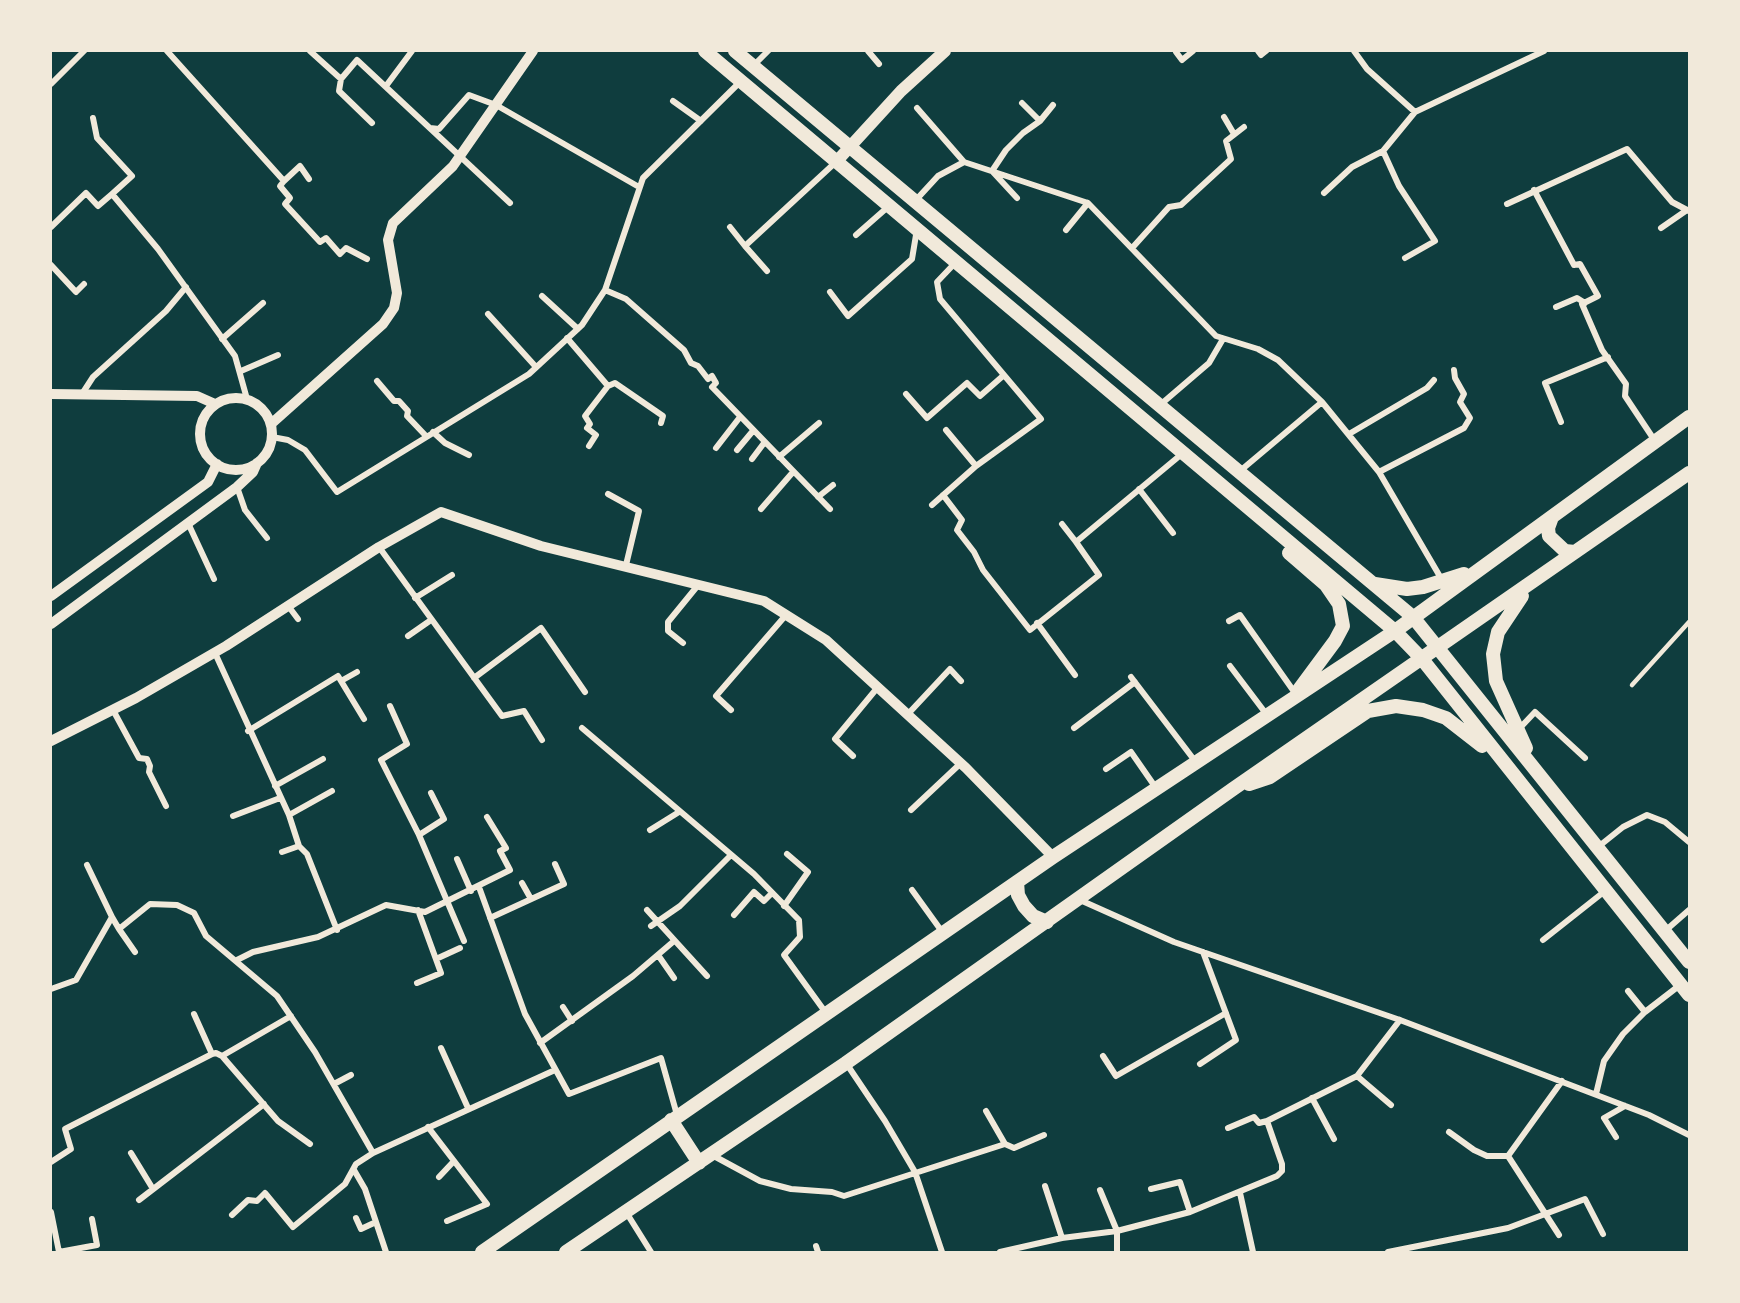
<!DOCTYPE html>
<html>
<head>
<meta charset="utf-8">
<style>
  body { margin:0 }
  #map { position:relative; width:1740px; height:1303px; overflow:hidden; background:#0f3d3e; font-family:"DejaVu Sans",sans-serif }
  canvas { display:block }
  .frame { position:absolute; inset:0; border:52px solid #f1e9da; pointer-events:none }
</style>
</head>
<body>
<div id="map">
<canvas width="1740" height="1303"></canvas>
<div class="frame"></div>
</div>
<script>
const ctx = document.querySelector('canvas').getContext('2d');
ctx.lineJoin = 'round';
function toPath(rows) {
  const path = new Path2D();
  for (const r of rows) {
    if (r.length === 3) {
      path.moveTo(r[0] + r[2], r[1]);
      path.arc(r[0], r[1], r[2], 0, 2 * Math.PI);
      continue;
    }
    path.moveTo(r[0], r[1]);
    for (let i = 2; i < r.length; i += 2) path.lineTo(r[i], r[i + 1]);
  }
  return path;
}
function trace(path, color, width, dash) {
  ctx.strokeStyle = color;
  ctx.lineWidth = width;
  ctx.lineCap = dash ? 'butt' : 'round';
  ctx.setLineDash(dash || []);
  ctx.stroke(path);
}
trace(toPath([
  [1632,685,1689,622]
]), '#f1e9da', 4.5);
trace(toPath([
  [167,51,284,181,280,186,290,198,285,204,320,242,326,238,340,254,346,248,367,259],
  [310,51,341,79,357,60,510,203],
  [868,51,879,64],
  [1258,51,1261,55,1266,51],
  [1354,51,1367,69,1415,112],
  [1176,52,1182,60,1193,51],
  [753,66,768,51],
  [341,79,339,91,372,123],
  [51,84,84,51],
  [386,86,412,51],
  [673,101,701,121],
  [1022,103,1040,121],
  [917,108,964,162],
  [1224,117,1234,134],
  [93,118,97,138,132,176,112,194,158,249,235,356,247,399],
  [430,128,439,129,469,95,496,105,639,187],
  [284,181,300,166,309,179],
  [1534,190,1574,265,1580,264,1598,296,1582,304,1602,350,1626,384,1625,396,1655,441],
  [1324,193,1352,167,1383,151],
  [1017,198,992,171,1006,150,1023,133,1040,121,1053,105],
  [915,201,938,176,964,162,1088,203,1216,336,1258,349,1278,360,1322,402,1379,472,1442,580],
  [1507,204,1627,149,1672,202,1689,211],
  [51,227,86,193,98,206,112,194],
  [730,227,745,246],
  [1661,228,1687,210],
  [1066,230,1088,203],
  [856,235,889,206],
  [1133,247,1169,207,1181,205,1231,159,1226,141,1244,127],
  [1405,258,1435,241,1399,186,1383,151,1415,112,1544,51],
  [51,265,76,292,84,284],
  [767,271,745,246,837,161],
  [605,290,626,299,684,350,691,363,698,366,708,379,712,376,716,383,712,387,830,509],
  [830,292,848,316,912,259,917,229],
  [542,296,578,329],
  [1556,307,1577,298,1585,303],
  [488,314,536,367],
  [567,338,608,386,615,383,663,416,661,423],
  [222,339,263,303],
  [241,371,278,355],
  [377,381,394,401,399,401,408,411,407,416,426,436],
  [82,394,93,377,166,311,186,287],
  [906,394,927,418,967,383,980,396,1004,375],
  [1160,405,1209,363,1223,339],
  [1561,422,1545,383,1608,357],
  [946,430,976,466],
  [433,432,445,443,469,455],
  [1349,434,1427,388,1434,380],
  [272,437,288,440,305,450,337,492,529,374,582,325,605,290,643,178,740,82],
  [589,446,596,435,587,428,590,424,585,416,608,386],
  [716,448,740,417],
  [737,450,752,432],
  [779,457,819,423],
  [752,459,764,443],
  [1240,471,1322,402],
  [1379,472,1464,428,1470,418,1460,402,1464,394,1455,378,1454,370],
  [237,487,245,510,267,538],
  [1139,489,1173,533],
  [608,494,639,511,626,565],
  [943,495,962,520,957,530,974,552,983,570,1030,630,1099,575,1076,542,1183,453],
  [818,497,833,485],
  [932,505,976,466,1041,419,940,299,937,282,956,262],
  [761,509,793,472],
  [188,523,214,579],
  [1062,524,1076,542],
  [379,547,502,716,524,711,542,740],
  [415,598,452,575],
  [289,607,298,619],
  [1229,621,1240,615,1295,693],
  [1037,623,1075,675],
  [408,636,431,620],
  [683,643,668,631,668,622,699,584],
  [215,653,289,815,299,846,307,854,337,930],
  [1230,666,1267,715],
  [1131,677,1195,761],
  [474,678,541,628,585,692],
  [341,681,357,672],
  [390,706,407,744,381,760,419,835,464,941],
  [113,710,139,758,147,759,150,766,149,772,166,806],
  [731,710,716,696,786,615],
  [908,714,950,669,961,681],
  [582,728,754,874,799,920,800,937,784,955,826,1013],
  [1074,728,1135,682],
  [1518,730,1535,712,1585,758],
  [248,731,338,676,364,719],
  [853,756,835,739,878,687],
  [1106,769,1131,752,1156,788],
  [275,786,323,759],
  [911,810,961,763],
  [289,815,332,791],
  [233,816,280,798],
  [650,830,679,812],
  [419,835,444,819,431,793],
  [1598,847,1623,827,1647,815,1665,822,1689,842],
  [282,852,299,846],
  [457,859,471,891],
  [87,865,112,917],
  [522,883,531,899],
  [479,887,525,1014,569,1094,661,1058,677,1115],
  [912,890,943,933],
  [1080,900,1174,942,1400,1020,1649,1115,1689,1135],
  [784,906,808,872,787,854],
  [647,910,707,976],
  [734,915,754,892,764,901,772,893],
  [490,918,564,884,555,864],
  [651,926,680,906,731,855],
  [119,929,135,952],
  [1665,931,1689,910],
  [1543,940,1605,891],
  [658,955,674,978],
  [436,959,460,948],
  [237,960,253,952,318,937,386,905,425,912,510,870,500,851,506,848,487,817],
  [417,983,441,973,418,910],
  [51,989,76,980,112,917,119,929,150,904,177,905,194,913,206,936,277,996,315,1052,373,1153],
  [1628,991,1645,1012],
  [563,1007,572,1021],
  [194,1014,212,1054],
  [540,1043,633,976,674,941],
  [441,1048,468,1108],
  [222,1056,278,1121,310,1144],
  [1103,1056,1116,1076,1226,1013],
  [846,1063,885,1121,915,1172,942,1252],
  [1200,1064,1236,1040,1203,952],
  [1357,1076,1391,1105],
  [334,1084,351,1075],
  [1596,1094,1604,1061,1623,1034,1645,1012,1680,985],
  [1312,1098,1334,1139],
  [986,1111,1005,1144],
  [428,1127,487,1204,447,1221],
  [1228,1128,1254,1117,1259,1123,1267,1121,1357,1076,1400,1020],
  [1449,1132,1474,1150,1487,1156,1508,1156],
  [1616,1137,1604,1118,1625,1106],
  [131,1153,153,1189],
  [712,1155,760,1181,791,1189,832,1192,844,1196,1005,1144,1014,1148,1044,1135],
  [51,1162,71,1149,65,1129,212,1054,216,1053,222,1056,291,1016],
  [354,1170,365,1189,386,1252],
  [439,1177,454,1161],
  [1045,1186,1062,1238],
  [1151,1189,1180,1182,1190,1212],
  [1100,1190,1117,1231,1117,1252],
  [1240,1193,1253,1252],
  [139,1200,264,1104],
  [51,1212,59,1252,97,1245,92,1219],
  [626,1212,651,1252],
  [232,1215,248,1200,257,1201,265,1193,293,1227,345,1184,356,1164,373,1153,555,1070],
  [356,1218,361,1229,376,1222],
  [1559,1235,1508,1156,1562,1081],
  [816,1246,818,1252],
  [1000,1252,1062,1238,1117,1231,1190,1212,1277,1176,1282,1171,1282,1164,1267,1121],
  [1388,1252,1508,1228,1585,1199,1603,1234]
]), '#f1e9da', 6);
trace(toPath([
  [51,394,197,396,215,404],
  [236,434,36],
  [271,424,383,324,394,308,397,293,388,240,393,223,453,166,533,51],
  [51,596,208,482,217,464],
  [51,624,237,487,253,472,257,463],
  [51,741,136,698,226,646,379,547,441,512,541,546,764,601,826,640,966,768,1053,857]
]), '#f1e9da', 10);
trace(toPath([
  [837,161,901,91,945,51]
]), '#f1e9da', 12);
trace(toPath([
  [705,51,1395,631,1422,659,1689,995],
  [735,51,1413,617,1689,962],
  [1552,517,1548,528,1549,536,1565,551,1575,552],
  [1289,553,1326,585,1339,604,1343,626,1335,641,1298,691],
  [1375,584,1407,589,1423,587,1464,574],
  [1522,596,1498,632,1493,654,1496,681,1526,748],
  [1249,784,1270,777,1368,711,1396,706,1423,710,1446,718,1482,746],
  [1017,882,1018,895,1024,906,1033,916,1047,922],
  [671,1120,699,1163],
  [482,1252,1053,857,1395,631,1689,417],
  [566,1252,846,1063,1233,789,1689,473]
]), '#f1e9da', 14);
</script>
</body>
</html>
